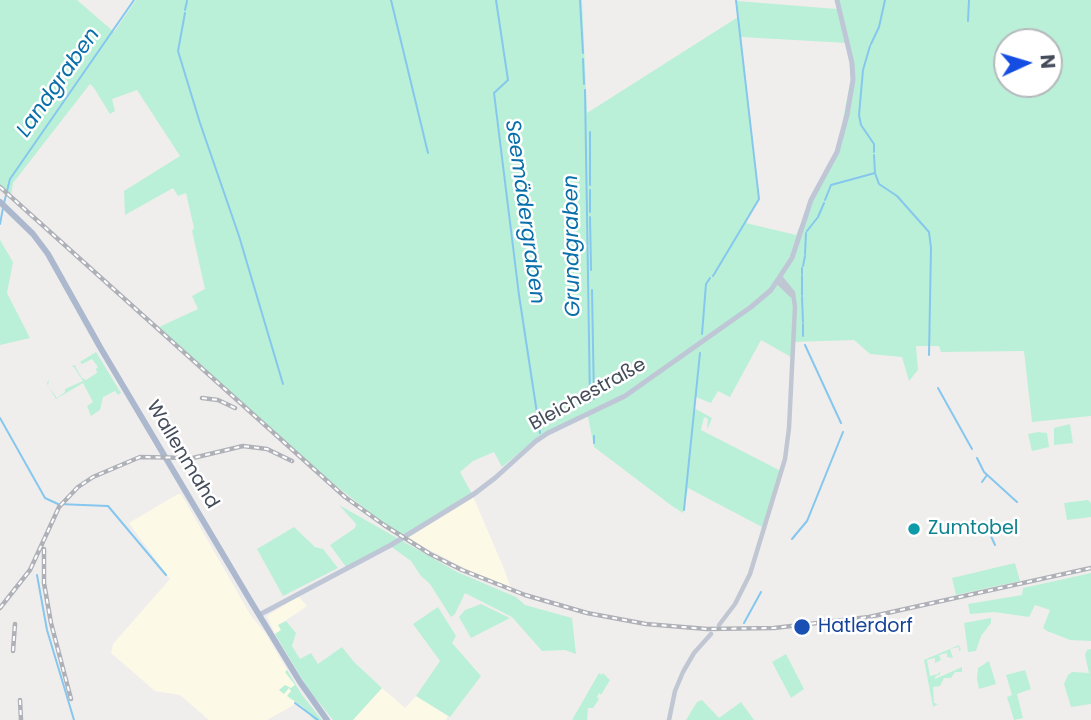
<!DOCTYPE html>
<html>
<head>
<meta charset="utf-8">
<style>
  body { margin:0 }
  #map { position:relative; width:1091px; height:720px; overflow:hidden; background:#f0eeed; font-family:Poppins,sans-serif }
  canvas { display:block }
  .north { position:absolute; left:993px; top:28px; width:70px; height:70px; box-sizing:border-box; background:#fff; border:2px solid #b5b8bd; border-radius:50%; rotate:86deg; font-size:19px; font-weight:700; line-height:28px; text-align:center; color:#454d5b }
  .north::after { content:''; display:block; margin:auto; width:24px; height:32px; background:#154de3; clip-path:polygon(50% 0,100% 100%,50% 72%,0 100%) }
</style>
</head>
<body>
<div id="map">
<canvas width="1091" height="720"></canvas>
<div class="north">N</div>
</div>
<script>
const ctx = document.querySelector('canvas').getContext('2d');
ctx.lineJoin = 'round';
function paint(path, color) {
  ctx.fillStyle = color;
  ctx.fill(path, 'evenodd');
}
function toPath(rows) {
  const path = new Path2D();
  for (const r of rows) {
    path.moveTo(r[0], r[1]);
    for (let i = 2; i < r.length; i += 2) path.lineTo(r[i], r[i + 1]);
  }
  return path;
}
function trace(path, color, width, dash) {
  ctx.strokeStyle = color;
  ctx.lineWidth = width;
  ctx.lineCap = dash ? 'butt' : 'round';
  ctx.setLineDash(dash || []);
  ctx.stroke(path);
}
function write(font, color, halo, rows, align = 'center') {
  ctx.font = font + ' Poppins,sans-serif';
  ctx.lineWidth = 5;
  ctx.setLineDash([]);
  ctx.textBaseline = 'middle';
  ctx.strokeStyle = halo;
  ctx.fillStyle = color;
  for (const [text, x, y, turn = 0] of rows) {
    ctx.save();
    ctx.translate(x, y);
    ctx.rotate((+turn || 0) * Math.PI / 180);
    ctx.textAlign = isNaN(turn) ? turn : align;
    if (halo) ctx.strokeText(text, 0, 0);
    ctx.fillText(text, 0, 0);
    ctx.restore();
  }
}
paint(toPath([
  [178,494,181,494,251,616,266,634,297,687,294,705,267,720,209,720,180,695,155,691,111,653,113,644,170,579,129,523],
  [472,494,504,569,511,589,474,573,403,536],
  [298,596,307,606,279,625,281,630,275,634,267,616],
  [382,688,405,708,416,696,448,716,446,720,352,720]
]), '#fcf9e6');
paint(toPath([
  [0,0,77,0,114,32,136,0,582,0,587,113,738,17,739,24,737,1,837,9,835,0,1091,0,1091,416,1032,422,1024,351,941,352,939,346,916,346,918,370,909,381,902,357,870,354,854,340,792,342,791,357,761,340,730,397,718,391,711,403,696,397,694,408,712,418,707,430,708,419,704,417,701,430,781,471,764,528,688,488,683,513,672,506,594,447,587,412,541,435,502,467,494,452,473,461,460,472,472,494,403,536,374,516,293,451,157,328,198,309,192,296,205,289,192,231,194,228,186,193,178,196,173,188,125,215,124,191,180,156,137,90,112,99,115,111,110,114,94,88,90,84,13,183,11,195,0,185],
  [741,37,847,43,851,78,841,129,834,154,820,179,796,235,746,223,759,199],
  [1007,42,1049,42,1049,84,1007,84],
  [0,240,13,262,7,293,30,338,0,345],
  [96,352,121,393,118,395,115,391,103,397,100,410,91,416,87,406,93,402,83,383,56,399,48,386,47,383,49,380,48,386,57,398,65,392,65,389,83,381,74,367,71,366,77,365,75,366,82,378,86,380,97,373,96,369,98,367,92,359,82,364,80,362],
  [1070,424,1073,443,1054,445,1054,428],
  [1038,432,1047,433,1049,447,1032,451,1028,434],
  [1088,500,1091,503,1091,517,1067,520,1064,503],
  [339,505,457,572,516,597,525,605,572,618,576,654,565,650,542,651,512,617,465,593,455,614,451,617,430,584,421,576,411,561,389,545,346,567,330,545,355,528,356,524],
  [294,527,315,547,323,549,338,568,283,596,257,549],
  [1015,563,1020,581,956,595,952,578],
  [1091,573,1091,641,1070,640,1047,631,1043,628,1050,610,1035,605,1029,617,994,612,970,614,968,604,1022,595,1023,588],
  [481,604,510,618,471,638,459,617,465,610],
  [438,607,456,636,452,643,481,676,450,717,416,696,440,661,413,624],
  [991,618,991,623,981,636,976,651,968,652,964,623],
  [286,621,296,633,292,646,300,659,311,653,318,664,342,647,354,662,382,688,353,720,333,720,308,689,275,634,281,630,278,625],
  [959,645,961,650,959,651,959,647,950,649,953,658,947,657,947,653,939,655,941,660,935,663,935,658,927,660,930,676,938,674,940,671,940,674,935,677,935,679,962,667,962,672,955,672,951,678,944,678,940,686,933,687,934,703,938,704,933,707,924,660],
  [1091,649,1091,704,1071,707,1064,684,1068,675,1072,672,1089,673,1085,655,1087,650],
  [786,654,804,689,791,698,772,662],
  [989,661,996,684,979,689,977,679,978,668],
  [287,670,302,695,322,720,314,720,303,707,287,696,291,691,289,688,284,694,279,690,285,685,291,688,295,685,285,672],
  [1025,670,1031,689,1017,694,1023,718,1014,720,1007,697,1012,695,1006,675],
  [599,673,602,675,603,673,610,680,601,695,599,693,597,697,599,699,593,708,588,708,587,720,572,720],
  [702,700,719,718,741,702,754,720,686,720,697,702]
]), '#baf0d7');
trace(toPath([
  [391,0,428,153],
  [496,0,508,80,494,93,519,295,540,433],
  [580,0,583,53],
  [185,10,187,1],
  [185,13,178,51,200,123,239,236,283,384],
  [968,21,969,0],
  [871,44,879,27,885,0],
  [870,46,863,70,859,115,861,125,874,144,874,152],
  [583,59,584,84],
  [585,90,590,402],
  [590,132,590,185],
  [874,155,875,173,879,184,897,196,929,232,931,248,929,355],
  [825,200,831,185,875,173],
  [4,203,10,179,134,0],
  [590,212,590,190],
  [590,217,591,270],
  [0,224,3,208],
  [807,231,818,217,824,203],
  [805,254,806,233],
  [803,266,805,256],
  [802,274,802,268],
  [713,276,759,199,736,0],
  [592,290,594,399],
  [802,295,802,276],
  [802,297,803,322],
  [803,324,803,336],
  [702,334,706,284,710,278],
  [805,345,841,423],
  [938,388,972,449],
  [0,418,45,498,58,504,108,506,166,575],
  [594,443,594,436],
  [977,458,984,472,1017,502],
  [982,482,987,475],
  [684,510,700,353],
  [986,525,995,545],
  [792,539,807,521,843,432],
  [37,575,47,630,74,720],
  [744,623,761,592],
  [295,703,318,720]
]), '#86c7ee', 2);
trace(toPath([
  [778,282,791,295],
  [719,625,735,604,750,574,785,459,789,428,795,307,793,293,781,278],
  [669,720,675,691,683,672,694,653,711,634]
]), '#c0c7d3', 4.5);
trace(toPath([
  [259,615,391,545,474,494,495,478,536,441,548,433,625,396,751,307,771,290,792,258,811,200,837,152,847,115,853,80,852,63,837,0]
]), '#bfc7d7', 5);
trace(toPath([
  [0,202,33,234,48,254,100,347,250,600,300,682,327,720]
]), '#acb8cd', 6);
const rail = toPath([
  [0,187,345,497,384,525,430,554,462,570,525,595,587,613,646,624,707,629,774,628,869,617,1091,568],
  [202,398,218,400,235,408],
  [44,549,44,583,51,623,71,699],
  [0,608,30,570,59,507,78,487,93,477,140,457,193,458,243,446,267,449,292,461],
  [13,651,15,624],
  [20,700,21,720]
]);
trace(rail, '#afb1b8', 4.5);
trace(rail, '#fff', 2, [5]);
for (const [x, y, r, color] of [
  [914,529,7,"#0f9aa8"],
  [802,627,9,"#1a4fb4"]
]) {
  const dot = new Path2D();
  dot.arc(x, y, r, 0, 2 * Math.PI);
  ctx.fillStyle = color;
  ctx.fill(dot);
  trace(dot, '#fff', 2.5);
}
write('19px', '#454d5b', '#fff', [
  ["Bleichestraße",588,395,-29],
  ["Wallenmahd",182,455,59]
]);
write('19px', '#0d838f', '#fff', [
  ["Zumtobel",928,529]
], 'left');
write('19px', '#164399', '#fff', [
  ["Hatlerdorf",818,627]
], 'left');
write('italic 21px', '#096fab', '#fff', [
  ["Landgraben",59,83,-55],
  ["Seemädergraben",524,212,82],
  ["Grundgraben",573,246,-91]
]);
</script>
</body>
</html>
